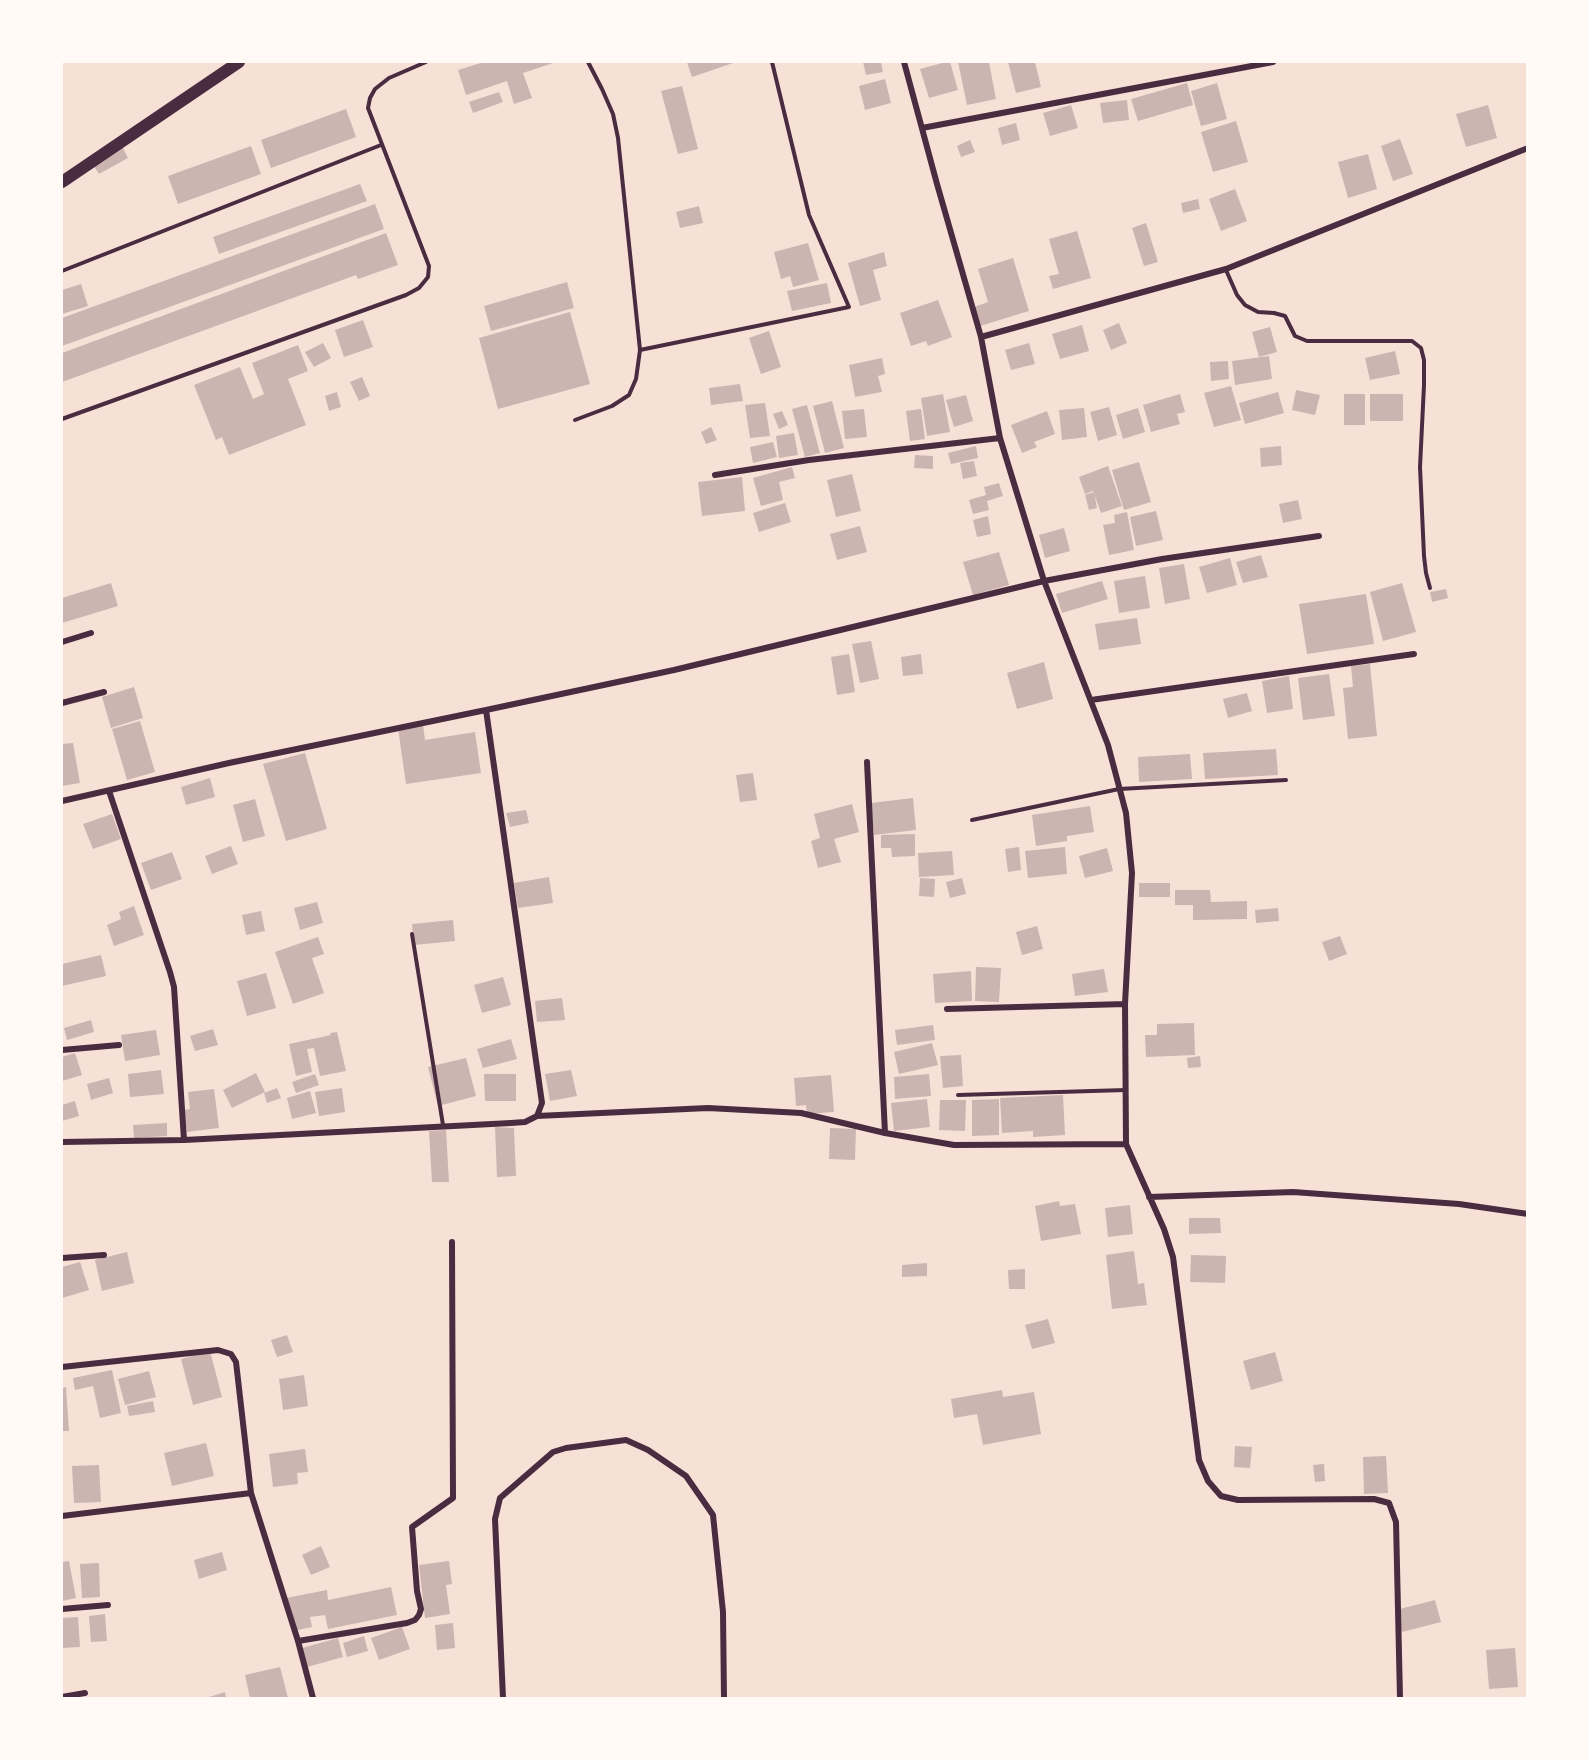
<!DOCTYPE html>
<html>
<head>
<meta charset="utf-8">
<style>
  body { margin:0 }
  #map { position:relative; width:1589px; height:1760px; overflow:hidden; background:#f7e1d7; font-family:Cabin,sans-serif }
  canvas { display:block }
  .frame { position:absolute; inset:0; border:63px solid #fffaf5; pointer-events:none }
</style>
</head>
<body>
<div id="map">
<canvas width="1589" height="1760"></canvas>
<div class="frame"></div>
</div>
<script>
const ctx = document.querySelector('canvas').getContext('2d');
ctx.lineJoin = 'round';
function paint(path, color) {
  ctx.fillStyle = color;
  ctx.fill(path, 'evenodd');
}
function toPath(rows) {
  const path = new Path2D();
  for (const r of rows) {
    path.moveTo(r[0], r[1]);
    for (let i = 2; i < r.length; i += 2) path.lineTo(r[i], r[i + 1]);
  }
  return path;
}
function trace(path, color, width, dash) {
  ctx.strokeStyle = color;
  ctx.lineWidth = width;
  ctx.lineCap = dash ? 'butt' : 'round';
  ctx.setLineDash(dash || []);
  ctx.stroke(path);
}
paint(toPath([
  [484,62,556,62,523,73,532,98,514,104,507,81,466,95,458,70],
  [687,62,736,62,692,77],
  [863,62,881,62,883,72,866,75],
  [946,62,950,62,958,90,929,98,920,69],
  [958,62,989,62,996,99,967,105],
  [1008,62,1035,62,1041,87,1016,93],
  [885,79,891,103,865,110,859,86],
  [1187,83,1193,105,1138,121,1131,99],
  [1217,83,1227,119,1201,126,1191,91],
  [682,86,698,149,678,154,661,91],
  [499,92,503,102,473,113,469,102],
  [1127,100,1129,120,1103,123,1100,103],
  [1071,105,1078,128,1050,136,1043,113],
  [1488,105,1497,138,1466,147,1456,114],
  [346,109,356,137,271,168,261,140],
  [1236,121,1248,162,1213,172,1201,132],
  [1016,123,1020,140,1002,145,998,128],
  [1400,139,1413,174,1393,181,1381,146],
  [970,140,975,152,961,157,957,146],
  [122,146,128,158,99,174,92,163],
  [251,146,261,174,178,204,168,176],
  [1368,154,1377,189,1348,198,1338,162],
  [360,184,367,201,219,254,213,237],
  [1235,189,1247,221,1221,231,1209,199],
  [1198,199,1200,209,1183,213,1181,203],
  [375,204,384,229,62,346,62,318],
  [699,206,703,223,680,228,676,212],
  [1146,223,1158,262,1144,266,1132,228],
  [1077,231,1091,278,1053,289,1049,276,1059,274,1049,239],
  [386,233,398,265,358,279,356,275,62,382,62,353],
  [808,243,819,280,793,287,790,276,781,279,774,252],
  [884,252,887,266,873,270,881,300,860,306,848,263],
  [1013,258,1029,311,980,326,974,307,988,302,978,269],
  [567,282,574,308,491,331,484,306],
  [827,283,831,303,792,311,787,291],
  [81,284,88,306,62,314,62,290],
  [938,300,952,337,928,346,926,341,911,346,900,313],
  [570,312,590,384,498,409,479,338],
  [363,320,373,347,344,357,335,330],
  [1119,323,1127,343,1111,350,1103,330],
  [1082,325,1089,351,1060,359,1052,334],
  [1270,327,1277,352,1259,357,1252,332],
  [769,331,781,367,761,374,749,338],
  [323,343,331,358,314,367,305,352],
  [1029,343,1035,364,1011,370,1005,350],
  [298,345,308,371,288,379,306,425,229,455,222,437,216,440,194,385,240,367,253,399,264,394,252,363],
  [1395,351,1400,374,1370,380,1365,358],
  [1269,356,1272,379,1235,385,1232,361],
  [882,358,885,374,878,376,882,392,855,397,849,365],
  [1228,361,1229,379,1211,381,1210,362],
  [362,377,370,396,359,401,350,382],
  [740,384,743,401,711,405,709,388],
  [1231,386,1241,420,1214,427,1204,393],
  [1296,390,1320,395,1315,415,1292,410],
  [337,392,341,407,329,411,325,396],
  [1278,392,1284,413,1245,424,1239,403],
  [943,394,950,432,927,436,921,398],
  [1180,394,1185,412,1177,414,1180,424,1151,432,1143,405],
  [1344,394,1365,394,1365,425,1344,425],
  [1370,394,1403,394,1403,421,1370,421],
  [966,395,973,421,954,427,946,400],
  [832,401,844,448,825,453,813,406],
  [765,403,770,436,750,438,745,405],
  [807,405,820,453,805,457,792,409],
  [1109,407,1117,435,1098,441,1090,412],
  [1084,408,1087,437,1062,440,1059,410],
  [1138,408,1145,432,1123,439,1116,415],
  [864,409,867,437,845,439,842,411],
  [921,409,925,439,910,441,906,411],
  [782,411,788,425,779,429,773,414],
  [1047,411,1055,434,1034,442,1037,447,1022,453,1011,425],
  [711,427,717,440,706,444,701,432],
  [794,433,798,455,779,458,776,436],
  [773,442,777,457,753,463,750,447],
  [976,446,978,458,951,464,948,453],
  [1281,446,1282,465,1261,467,1260,448],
  [915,455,933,456,933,469,914,468],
  [974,461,977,476,963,479,960,463],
  [1139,462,1151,502,1124,510,1112,470],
  [1108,466,1122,506,1101,513,1093,491,1085,494,1079,477],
  [792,467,795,478,779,482,783,500,761,506,753,478],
  [852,474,861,511,836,517,827,480],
  [742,477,745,511,702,516,698,482],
  [999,483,1003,496,987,501,989,510,973,514,969,500,986,495,984,487],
  [1094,492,1097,508,1089,510,1085,495],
  [1298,500,1302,519,1283,523,1279,504],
  [785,503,791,522,759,532,753,513],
  [1156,511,1163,540,1136,546,1130,517],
  [1127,512,1134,550,1109,555,1103,525,1115,523,1114,515],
  [988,516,991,534,977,537,973,520],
  [860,526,867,552,837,560,830,534],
  [1064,528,1070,551,1045,558,1039,535],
  [999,552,1009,585,973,595,963,562],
  [1261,555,1268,577,1243,583,1236,562],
  [1230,558,1237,585,1207,593,1199,567],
  [1184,564,1190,599,1165,604,1159,568],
  [1145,576,1150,608,1119,613,1114,581],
  [1102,581,1108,599,1062,613,1056,594],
  [111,583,118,606,62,623,62,598],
  [1402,583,1416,632,1383,641,1370,592],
  [1446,589,1448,598,1432,602,1430,592],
  [1366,594,1374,644,1307,654,1299,604],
  [1137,618,1141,644,1099,650,1095,624],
  [871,641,879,679,860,683,852,644],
  [849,654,855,692,837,695,831,657],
  [921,654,923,674,903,676,901,657],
  [1044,662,1053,699,1017,709,1007,673],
  [1370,664,1377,736,1348,739,1343,688,1353,687,1351,666],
  [1329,674,1335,716,1303,720,1298,678],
  [1289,676,1293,709,1267,713,1262,681],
  [134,687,143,718,111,728,102,697],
  [1247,693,1252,711,1228,718,1223,699],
  [140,721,155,772,127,780,112,729],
  [423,725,425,740,475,732,481,773,406,784,398,728],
  [73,743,80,783,62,786,62,744],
  [1276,749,1278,775,1205,779,1203,753],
  [305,753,327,829,286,841,263,764],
  [1190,754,1192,779,1139,782,1138,757],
  [753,773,757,800,740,802,736,775],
  [210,778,215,797,186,805,181,787],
  [913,798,916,830,874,835,871,803],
  [255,799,265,836,243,842,233,805],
  [852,804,859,832,834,839,841,862,818,868,811,841,820,838,814,814],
  [1090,806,1094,832,1067,836,1067,841,1036,846,1032,815],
  [526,810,529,823,510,827,506,813],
  [112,814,121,839,93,849,83,824],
  [915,834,915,856,892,857,891,848,881,848,881,835],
  [231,846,238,864,212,874,205,856],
  [1019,847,1021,870,1008,872,1005,849],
  [1065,847,1067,874,1028,878,1025,851],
  [1107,848,1113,871,1085,878,1079,856],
  [952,851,954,875,919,877,918,853],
  [172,852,182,879,151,890,141,863],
  [549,877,553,903,518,908,514,883],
  [920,878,935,879,934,897,919,896],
  [962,878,966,894,950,898,946,882],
  [1139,883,1170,883,1170,897,1139,897],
  [1175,890,1210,890,1211,902,1247,901,1247,919,1193,920,1193,905,1175,905],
  [317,902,323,923,300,930,294,908],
  [134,906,144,935,114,946,107,925,121,919,119,912],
  [1278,908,1279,921,1256,923,1255,910],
  [261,911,265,931,246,935,242,915],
  [453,920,455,941,414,945,412,924],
  [1037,926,1043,949,1022,955,1016,932],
  [1340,936,1347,954,1329,961,1322,942],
  [318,937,324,954,312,958,324,993,293,1004,275,952],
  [101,955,106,976,62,986,62,964],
  [976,967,1001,968,999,1002,975,1001],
  [1104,969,1108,992,1075,996,1072,974],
  [971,971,972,1001,935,1003,933,974],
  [266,973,276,1008,247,1016,237,981],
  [503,977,511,1005,482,1013,474,985],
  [562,998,565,1020,537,1022,535,1001],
  [91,1020,94,1032,67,1040,64,1028],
  [1194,1023,1195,1055,1146,1057,1145,1035,1157,1035,1157,1024],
  [933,1025,935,1040,897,1045,895,1030],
  [213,1029,218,1045,195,1051,190,1036],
  [156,1030,160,1055,125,1061,121,1035],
  [337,1032,346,1071,320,1076,314,1048,307,1049,312,1072,296,1076,289,1044,331,1035,330,1033],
  [511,1039,517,1059,483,1068,477,1049],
  [932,1043,938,1065,899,1074,894,1052],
  [75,1053,82,1075,62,1081,62,1057],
  [961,1055,963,1086,943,1088,940,1056],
  [1200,1056,1201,1067,1188,1068,1187,1058],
  [466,1058,476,1096,438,1106,428,1067],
  [161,1070,164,1094,130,1097,128,1074],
  [571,1070,577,1096,550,1101,545,1074],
  [256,1073,265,1092,232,1108,223,1090],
  [315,1074,319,1085,296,1093,292,1082],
  [484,1074,516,1074,516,1101,485,1101],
  [929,1074,931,1096,895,1099,894,1077],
  [831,1075,834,1112,807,1114,806,1105,796,1106,794,1078],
  [109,1078,113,1093,91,1100,87,1084],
  [277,1088,281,1098,267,1103,264,1093],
  [342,1088,345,1112,319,1116,315,1092],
  [214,1089,219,1128,187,1132,184,1110,190,1109,188,1092],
  [310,1091,316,1113,292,1119,287,1098],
  [1063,1095,1065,1135,1033,1137,1033,1131,1002,1133,1000,1098],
  [927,1099,930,1127,894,1131,891,1103],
  [999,1099,999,1135,972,1136,972,1100],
  [940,1100,966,1100,965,1131,939,1130],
  [75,1101,79,1116,62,1121,62,1105],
  [167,1123,167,1136,134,1138,133,1125],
  [495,1127,514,1128,516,1176,497,1177],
  [830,1128,856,1129,855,1160,829,1159],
  [446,1130,449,1182,432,1182,429,1131],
  [1059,1201,1060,1206,1075,1204,1081,1234,1041,1241,1035,1206],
  [1130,1205,1133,1234,1108,1237,1105,1208],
  [1189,1218,1220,1218,1221,1233,1189,1234],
  [1134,1251,1138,1284,1144,1283,1147,1305,1112,1309,1106,1255],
  [127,1252,134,1283,102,1291,95,1260],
  [1191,1255,1226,1256,1225,1283,1190,1282],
  [80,1262,89,1290,62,1298,62,1267],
  [927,1263,927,1276,902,1277,902,1265],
  [1025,1269,1025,1289,1009,1289,1008,1270],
  [1048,1319,1055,1343,1032,1349,1025,1325],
  [287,1335,293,1352,277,1357,271,1340],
  [210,1351,222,1397,193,1405,181,1359],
  [1275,1352,1283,1381,1251,1390,1243,1361],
  [112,1370,121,1413,100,1418,93,1386,75,1390,73,1378],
  [149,1371,156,1397,125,1405,118,1379],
  [304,1375,308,1406,283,1410,279,1379],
  [66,1387,69,1431,62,1431,62,1388],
  [1002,1390,1003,1397,1034,1392,1041,1434,983,1445,977,1414,954,1418,951,1399],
  [153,1401,155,1412,129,1416,127,1406],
  [206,1443,214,1476,172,1486,164,1453],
  [1235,1446,1252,1447,1250,1468,1234,1467],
  [305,1449,308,1472,297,1473,298,1484,273,1487,269,1454],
  [1386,1456,1388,1493,1364,1494,1363,1457],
  [1324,1464,1325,1481,1315,1482,1313,1465],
  [99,1465,101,1502,74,1503,72,1466],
  [321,1546,330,1567,311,1575,302,1555],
  [222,1552,227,1570,199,1579,194,1560],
  [69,1561,76,1598,62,1601,62,1562],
  [449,1561,452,1584,446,1585,450,1614,425,1618,419,1565],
  [99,1563,100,1597,82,1598,80,1564],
  [391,1587,397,1615,328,1629,325,1615,310,1617,312,1627,293,1631,286,1598,327,1590,328,1600],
  [1435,1600,1441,1622,1402,1632,1396,1610],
  [105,1614,107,1641,91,1642,89,1616],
  [78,1617,80,1647,62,1648,62,1618],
  [453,1623,455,1648,437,1650,435,1625],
  [402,1627,410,1649,379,1660,371,1638],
  [364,1636,368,1651,347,1657,343,1643],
  [338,1638,343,1657,307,1667,302,1648],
  [1515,1648,1518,1687,1489,1689,1486,1650],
  [280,1667,288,1698,250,1698,245,1675],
  [225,1692,226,1698,206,1698]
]), '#ccb4b1');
trace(toPath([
  [1226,270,1237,295,1245,305,1258,312,1274,313,1285,316,1295,336,1307,341,1412,341,1421,348,1424,360,1424,385,1420,467,1424,556,1426,573,1430,588],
  [62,271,381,145],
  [640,350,849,307,809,215,772,62],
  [62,419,406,295,419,288,428,277,429,266,368,108,370,98,375,89,389,78,426,62],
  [575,420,612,406,629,395,636,379,640,350,618,138,613,114,602,89,588,62],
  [972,820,1119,789,1286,780],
  [412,934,443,1125],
  [958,1095,1126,1090]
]), '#4a2c40', 4);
trace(toPath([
  [904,62,937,184,981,337,1000,438,1044,581,1108,745,1126,813,1132,873,1125,1004,1126,1144,1164,1229,1173,1257,1199,1460,1208,1481,1221,1496,1238,1500,1374,1499,1389,1503,1396,1522,1400,1698],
  [922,128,1273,62],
  [981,337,1226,269,1528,148],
  [715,475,809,460,1000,438],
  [62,642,91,633],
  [1091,700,1414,654],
  [62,703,104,692],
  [867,762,885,1133],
  [109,791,170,972,174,987,184,1140],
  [62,801,229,763,486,710],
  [947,1009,1125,1004],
  [62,1050,119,1045],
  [537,1116,708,1108,801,1113,885,1133,954,1145,1126,1144],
  [62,1142,184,1140,511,1123,525,1122,537,1116,542,1103,486,710,674,670,1044,581,1162,559,1319,536],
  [1149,1197,1293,1192,1459,1204,1528,1214],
  [62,1258,104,1255],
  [62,1367,218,1350,231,1354,236,1362,251,1493,298,1641,313,1698],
  [62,1516,251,1493],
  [62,1609,108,1605],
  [298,1641,407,1623,415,1620,419,1615,421,1609,417,1591,412,1527,453,1498,452,1242],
  [62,1697,85,1693],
  [503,1698,495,1519,500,1498,553,1452,566,1448,626,1440,648,1450,686,1476,713,1515,723,1612,724,1698]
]), '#4a2c40', 6);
trace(toPath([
  [62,182,239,62]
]), '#4a2c40', 12);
</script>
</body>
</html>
